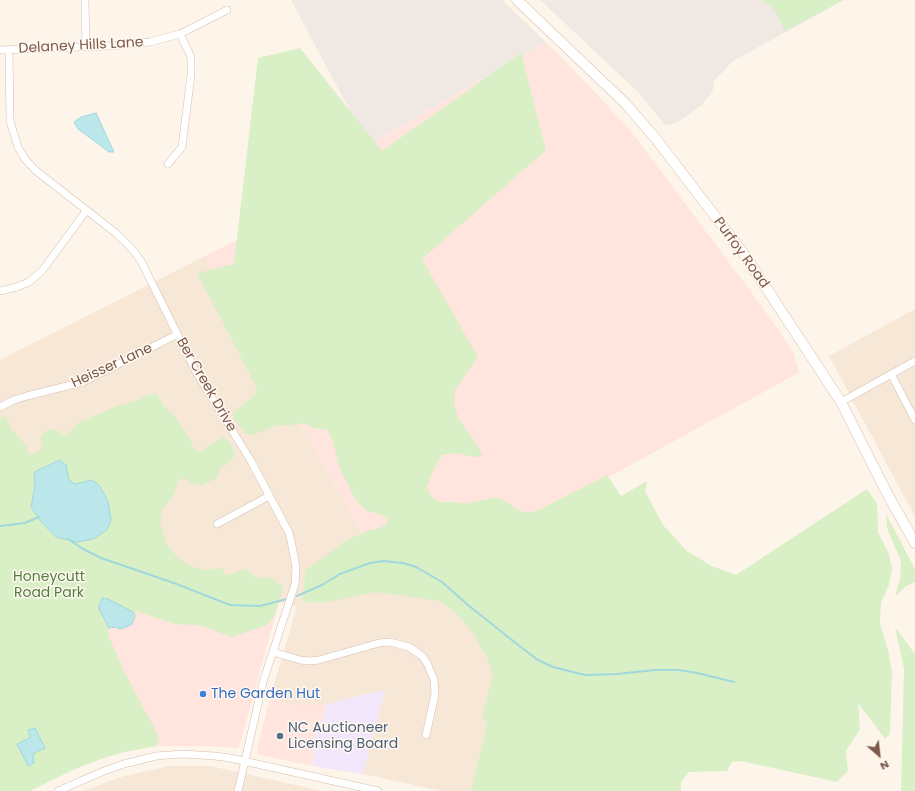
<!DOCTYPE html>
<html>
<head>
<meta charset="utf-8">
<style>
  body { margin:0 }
  #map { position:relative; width:915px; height:791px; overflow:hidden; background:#fef5ea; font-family:Poppins,sans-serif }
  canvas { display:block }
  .north { position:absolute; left:859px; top:735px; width:40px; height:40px; -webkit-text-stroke:3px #fff9f2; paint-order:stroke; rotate:152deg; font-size:11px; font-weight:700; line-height:16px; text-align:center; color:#7d5849 }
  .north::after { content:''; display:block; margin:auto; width:14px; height:18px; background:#7d5849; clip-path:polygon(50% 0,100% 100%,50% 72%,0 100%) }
</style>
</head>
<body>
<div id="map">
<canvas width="915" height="791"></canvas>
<div class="north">N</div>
</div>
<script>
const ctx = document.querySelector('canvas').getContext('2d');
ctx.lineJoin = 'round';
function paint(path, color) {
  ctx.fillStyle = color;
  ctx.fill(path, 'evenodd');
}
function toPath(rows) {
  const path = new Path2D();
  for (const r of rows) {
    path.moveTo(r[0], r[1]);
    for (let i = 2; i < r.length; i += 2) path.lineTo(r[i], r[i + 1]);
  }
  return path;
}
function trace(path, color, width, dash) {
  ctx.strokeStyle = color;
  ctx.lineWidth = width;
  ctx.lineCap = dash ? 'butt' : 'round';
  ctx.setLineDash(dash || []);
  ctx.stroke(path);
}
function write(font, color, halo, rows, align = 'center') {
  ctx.font = font + ' Poppins,sans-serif';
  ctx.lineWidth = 3;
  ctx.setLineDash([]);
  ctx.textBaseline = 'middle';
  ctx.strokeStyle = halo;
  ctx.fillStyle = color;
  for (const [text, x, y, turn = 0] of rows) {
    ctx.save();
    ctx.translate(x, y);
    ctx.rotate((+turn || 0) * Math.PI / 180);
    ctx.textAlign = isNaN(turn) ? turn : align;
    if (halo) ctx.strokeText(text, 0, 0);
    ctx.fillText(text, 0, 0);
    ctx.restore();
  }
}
paint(toPath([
  [205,256,395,591,448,564,501,662,471,791,442,791,363,774,385,690,346,699,326,705,295,705,270,698,297,607,113,556,0,512,0,360],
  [915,309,915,517,829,356],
  [170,766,210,766,322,791,82,791,124,776]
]), '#f7e7d7');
paint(toPath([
  [546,42,596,93,633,134,760,304,793,351,797,366,800,372,538,516,395,591,205,256,381,169,368,145],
  [113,556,279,602,240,744,238,748,202,746,157,746,93,618],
  [270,698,295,705,326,705,321,725,316,729,313,742,315,747,312,766,260,755,257,753,257,749]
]), '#ffe5dd');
paint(toPath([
  [291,0,502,0,546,42,368,145],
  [540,0,844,0,733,61,714,81,713,90,702,105,685,117,676,123,670,125,664,124,639,93]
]), '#f0e8e2');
paint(toPath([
  [385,690,363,774,312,766,315,747,313,742,316,729,321,725,326,705,346,699]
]), '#f2e6fb');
paint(toPath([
  [763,0,844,0,785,31,775,10],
  [300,48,382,151,521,53,546,150,422,259,478,357,455,390,454,404,458,418,479,448,482,456,475,457,456,453,442,455,434,469,427,487,431,497,441,502,456,502,465,504,496,497,505,501,518,510,529,513,539,510,607,475,621,496,647,481,645,491,663,525,687,551,712,566,736,575,867,489,877,504,878,532,889,554,892,569,889,585,881,602,880,624,888,650,892,672,890,734,885,739,858,703,860,729,846,751,848,771,837,782,741,761,732,762,727,771,689,772,681,782,681,791,471,791,487,723,482,719,493,674,488,660,474,634,457,614,440,601,375,592,328,602,304,602,302,599,306,570,348,540,369,530,377,529,387,524,388,520,380,514,367,511,356,500,340,469,332,438,327,430,314,428,303,423,292,425,278,425,256,434,248,435,243,431,234,419,233,413,256,394,257,388,197,273,234,264,258,58],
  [157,394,164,407,175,416,189,438,195,451,200,452,223,437,229,441,233,449,234,455,230,462,221,467,216,479,201,485,192,484,184,478,179,480,172,499,167,502,162,511,160,523,167,545,178,558,190,566,205,570,222,568,225,575,231,574,247,568,255,578,266,577,276,581,281,585,283,590,274,616,267,625,232,637,199,625,174,624,136,611,133,612,108,599,104,621,109,628,108,635,126,675,158,735,159,741,156,743,157,746,124,752,101,759,75,769,30,791,0,791,0,420,6,416,11,429,21,439,24,444,27,447,28,454,35,454,42,449,40,438,43,433,50,429,58,431,64,435,69,433,80,421,90,418,117,406,136,401,147,395],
  [60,460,66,465,69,480,75,484,92,480,107,530,93,539,77,542,42,523,31,507,35,485,34,475,38,469],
  [886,514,915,569,915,582,906,586,895,597,900,579,901,561,887,528],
  [895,627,915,654,915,791,901,791,904,669]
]), '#d9efc5');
const water = toPath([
  [96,113,114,152,109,152,78,129,74,122,81,117,96,113],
  [60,460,66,465,69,480,75,484,92,480,99,485,108,501,111,520,107,530,93,539,77,542,56,537,42,523,31,507,35,485,34,475,36,471,60,460],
  [103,598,108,599,133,612,135,615,134,620,131,625,120,629,116,627,109,628,99,609,99,604,103,598],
  [35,728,45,748,34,753,33,756,34,763,28,766,17,744,30,738,28,730,35,728]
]);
paint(water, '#bbe7eb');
trace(water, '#a0d8de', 1);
trace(toPath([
  [0,526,25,523,39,517],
  [68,539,83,549,101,558,174,583,230,605,260,606,287,599],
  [297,596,322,585,340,574,370,563,384,561,403,563,416,567,442,582,468,605,522,648,538,660,553,667,585,675,617,674,655,670,679,670,697,673,734,682]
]), '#a0d8de', 2);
const street = toPath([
  [85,0,86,46],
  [0,50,108,46,150,42,180,34,227,10],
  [9,50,10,121,18,147,25,159,35,170,117,234,133,250,141,261,196,372,251,461,289,533,291,541,296,567,295,584,263,682,238,791],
  [168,164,182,147,191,75,191,57,180,34],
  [0,291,17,287,29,282,42,271,86,211],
  [891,374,915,420],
  [841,402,915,361],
  [0,407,14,400,27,396,83,382,176,335],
  [217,524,269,496],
  [273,652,300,660,310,661,319,660,379,643,390,642,409,647,422,656,427,663,434,680,435,694,426,735],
  [58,791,104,771,124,764,156,756,182,754,215,756,230,758,378,791]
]);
const secondary = toPath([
  [517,0,626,104,656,139,744,254,841,402,889,497,915,543]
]);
trace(street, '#d5beb0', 8);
trace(secondary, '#d9beac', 11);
trace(street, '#fff', 7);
trace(secondary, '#fff', 10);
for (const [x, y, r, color] of [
  [203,694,4,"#3f7fe0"],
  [280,736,4,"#5c6f8a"]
]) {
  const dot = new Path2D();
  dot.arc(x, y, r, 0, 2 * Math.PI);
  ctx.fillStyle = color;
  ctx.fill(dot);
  trace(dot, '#fff9f2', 1.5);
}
write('14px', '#7d5849', '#fff9f2', [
  ["Delaney Hills Lane",81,46,-3],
  ["Purfoy Road",741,253,54],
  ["Heisser Lane",112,366,-25],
  ["Ber Creek Drive",206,385,60]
]);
write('14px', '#537e3c', '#fff9f2', [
  ["Honeycutt",49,577],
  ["Road Park",49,593]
]);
write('14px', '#366cbe', '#fff9f2', [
  ["The Garden Hut",211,694]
], 'left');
write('14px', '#4e5e75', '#fff9f2', [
  ["NC Auctioneer",288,728],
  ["Licensing Board",288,744]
], 'left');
</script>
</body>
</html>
